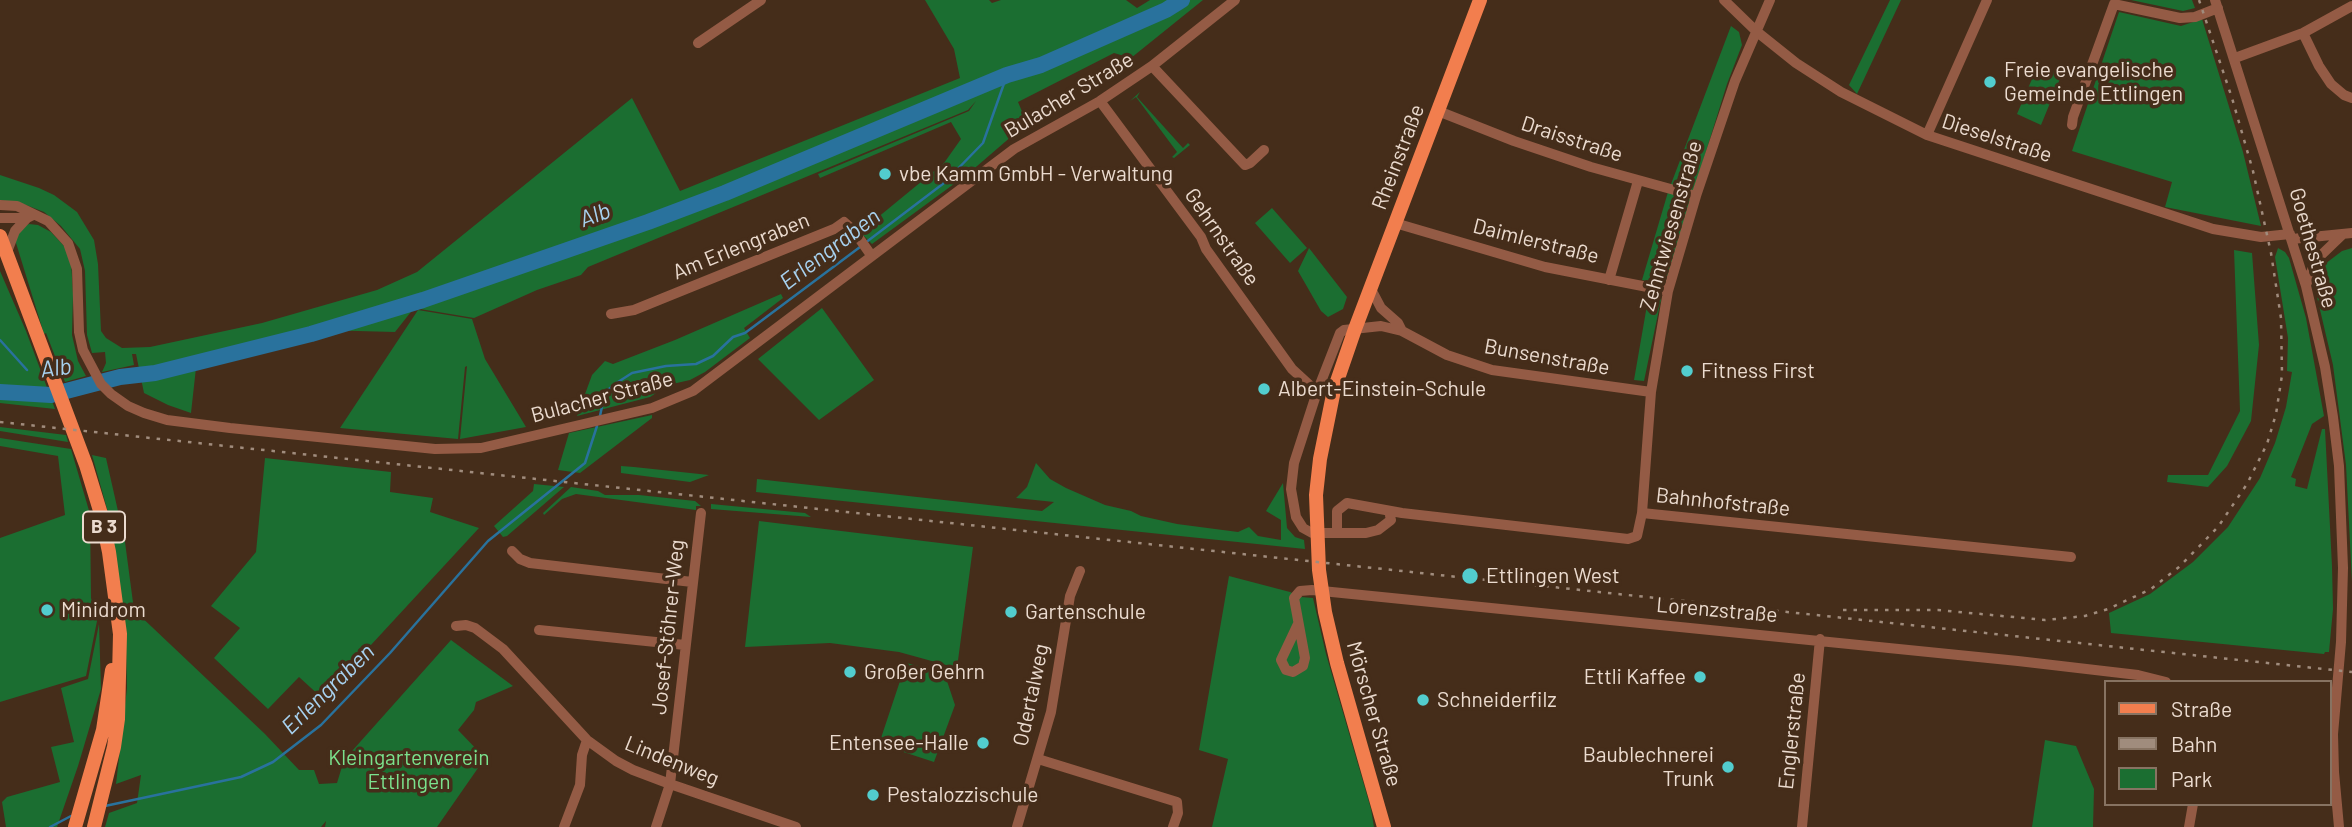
<!DOCTYPE html>
<html>
<head>
<meta charset="utf-8">
<style>
  body { margin:0 }
  #map { position:relative; width:2352px; height:827px; overflow:hidden; background:#452d1a; font-family:Barlow,sans-serif }
  canvas { display:block }
  .legend { position:absolute; left:2104px; top:680px; width:228px; height:126px; box-sizing:border-box; background:#452d1a; border:2px solid #877362; margin:0; padding:9px 12px; list-style:none; font-size:21px; color:#ebdbcf }
  .legend li { display:flex; align-items:center; gap:14px; height:35px }
  .legend b { width:35px; border:2px solid #877362 }
</style>
</head>
<body>
<div id="map">
<canvas width="2352" height="827"></canvas>
<ul class="legend">
<li><b style="height:9px;background:#f27e4e"></b>Straße</li>
<li><b style="height:9px;background:#a08c7d"></b>Bahn</li>
<li><b style="height:19px;background:#1b6e31"></b>Park</li>
</ul>
</div>
<script>
const ctx = document.querySelector('canvas').getContext('2d');
ctx.lineJoin = 'round';
function paint(path, color) {
  ctx.fillStyle = color;
  ctx.fill(path, 'evenodd');
}
function toPath(rows) {
  const path = new Path2D();
  for (const r of rows) {
    path.moveTo(r[0], r[1]);
    for (let i = 2; i < r.length; i += 2) path.lineTo(r[i], r[i + 1]);
  }
  return path;
}
function trace(path, color, width, dash) {
  ctx.strokeStyle = color;
  ctx.lineWidth = width;
  ctx.lineCap = dash ? 'butt' : 'round';
  ctx.setLineDash(dash || []);
  ctx.stroke(path);
}
function write(font, color, halo, rows, align = 'center') {
  ctx.font = font + ' Barlow,sans-serif';
  ctx.lineWidth = 7;
  ctx.setLineDash([]);
  ctx.textBaseline = 'middle';
  ctx.strokeStyle = halo;
  ctx.fillStyle = color;
  for (const [text, x, y, turn = 0] of rows) {
    ctx.save();
    ctx.translate(x, y);
    ctx.rotate((+turn || 0) * Math.PI / 180);
    ctx.textAlign = isNaN(turn) ? turn : align;
    if (halo) ctx.strokeText(text, 0, 0);
    ctx.fillText(text, 0, 0);
    ctx.restore();
  }
}
paint(toPath([
  [925,0,989,0,992,3,1001,0,1126,0,1137,8,1150,0,1203,0,1131,58,1114,53,1018,102,1027,123,969,173,872,244,860,232,944,163,961,139,951,122,820,178,818,174,969,111,976,101,968,110,588,267,581,275,537,290,474,318,414,308,395,332,319,330,155,367,197,359,191,413,168,405,144,393,136,354,132,354,134,365,102,372,106,363,105,352,92,353,87,335,85,271,80,249,61,226,44,212,26,205,0,200,0,175,39,188,54,195,77,212,94,240,98,264,101,331,106,338,122,348,150,347,262,323,377,290,417,272,632,98,680,191,960,78,954,49],
  [1890,0,1901,0,1857,94,1849,85],
  [2131,0,2192,0,2195,8,2183,11],
  [2119,12,2181,26,2202,19,2243,152,2261,226,2165,207,2172,182,2072,151],
  [1731,26,1739,32,1742,45,1727,84,1663,290,1644,381,1634,380,1651,282,1642,280,1668,192],
  [2038,65,2062,74,2041,125,2017,114],
  [1140,92,1137,97,1183,148,1188,143,1190,145,1174,158,1172,157,1177,152,1136,97,1130,101],
  [1272,208,1307,248,1290,263,1255,223],
  [29,224,38,225,51,232,65,247,71,261,73,294,72,335,78,361,86,376,65,382,46,333,44,334,16,243,16,238,23,227],
  [1309,248,1347,297,1343,309,1328,317,1321,311,1298,271],
  [2278,248,2285,252,2289,258,2306,318,2324,416,2312,424,2291,477,2296,479,2295,486,2307,489,2322,429,2325,429,2332,566,2333,609,2329,652,2325,652,2324,654,2111,633,2109,613,2150,594,2193,562,2228,527,2260,478,2275,443,2286,407,2292,372,2287,371,2288,338,2275,257],
  [2352,248,2352,582,2346,465,2333,365,2317,297,2321,267,2342,251],
  [2234,250,2252,253,2259,345,2251,421,2227,466,2208,487,2167,482,2168,475,2208,475,2240,411],
  [0,271,26,331,55,409,0,403],
  [781,294,783,298,744,328,750,338,705,372,690,380,668,385,650,397,577,416,592,375,605,361,613,364,675,340],
  [822,308,874,380,819,420,758,359],
  [418,310,472,319,485,359,526,427,460,439,467,366,465,367,458,439,340,428],
  [652,415,652,418,580,473,558,470,569,433],
  [0,427,66,435,68,442,0,431],
  [0,438,71,449,90,514,91,598,97,621,86,676,0,702,0,538,65,515,58,456,0,446],
  [92,455,106,458,125,542,134,610,265,734,299,770,314,770,319,784,337,783,344,760,451,640,513,686,476,702,474,710,458,730,485,758,437,827,325,827,326,821,321,827,105,827,109,813,137,803,141,775,116,784,127,688,126,647,109,516],
  [265,458,391,472,390,492,433,498,430,512,479,528,322,698,299,677,268,709,214,658,240,628,211,606,256,552],
  [1036,463,1050,479,1066,488,1105,505,1131,511,1141,516,1177,524,1238,532,1249,527,1258,536,1281,540,1281,520,1266,511,1283,483,1287,528,1295,537,1304,540,1305,549,756,492,757,479,1042,511,1054,502,1016,498,1027,487],
  [621,466,634,467,709,475,690,482,621,473],
  [534,484,564,487,507,536,503,537,494,526,533,491],
  [571,487,598,491,605,495,639,495,695,501,701,506,696,506,696,510,576,494,562,499,544,515,543,513],
  [711,504,805,513,811,517,711,509],
  [759,521,973,547,957,668,899,652,830,643,745,647],
  [1229,576,1290,592,1301,597,1313,598,1326,654,1371,809,1374,827,1212,827,1228,759,1199,750],
  [99,624,101,689,78,766,57,827,6,827,2,802,7,797,60,782,51,747,74,742,61,688,88,679],
  [906,663,944,672,955,705,934,762,879,744],
  [2045,740,2076,746,2094,789,2093,827,2032,827]
]), '#1b6e31');
trace(toPath([
  [865,243,944,183,983,143,1007,75],
  [0,340,27,370],
  [600,416,605,392,618,382,632,373,666,366,696,364,713,356,733,337,745,333,860,247],
  [105,806,241,777,273,762,321,725,390,653,488,541,585,463,597,426],
  [50,827,71,816]
]), '#29729d', 2.5);
trace(toPath([
  [0,392,51,395,120,377,155,373,311,334,423,300,648,222,725,193,1007,75,1041,65,1166,10,1182,0]
]), '#29729d', 16);
trace(toPath([
  [1724,0,1756,31,1796,63,1841,92,1927,135,2213,229,2261,237,2290,234],
  [2215,0,2306,286,2325,367,2333,417,2339,466,2343,568,2341,642,2333,734,2334,772,2339,827],
  [2303,33,2319,66,2331,84,2344,95,2352,98],
  [698,43,761,0],
  [2235,58,2303,33,2352,6],
  [1152,66,1245,165,1250,163,1264,150],
  [1100,101,1201,237,1206,249,1292,369,1317,392],
  [1438,111,1514,141,1591,167,1696,196],
  [2072,125,2073,117,2114,4,2180,18,2195,17,2218,8],
  [1927,135,1987,0],
  [0,205,17,206,48,221,68,243,77,269,79,332,83,350,101,384,111,394,128,406,144,413,167,420,230,428,435,449,481,448,652,408,693,391,1014,149,1100,101,1152,66,1235,0],
  [0,218,27,218],
  [1395,223,1545,267,1668,291],
  [2292,239,2352,233],
  [7,252,15,231,27,218,33,215],
  [1609,280,1638,181],
  [2306,285,2316,260,2342,235],
  [1371,289,1381,308,1398,323,1402,331],
  [611,314,634,310,834,229,844,222,854,231,871,255],
  [1389,511,1391,520,1378,530,1366,533,1312,533,1303,528,1296,517,1291,489,1294,463,1317,392,1340,333,1344,330,1381,326,1402,331,1447,355,1492,370,1651,392],
  [1642,513,1651,392,1668,291,1696,196,1735,81,1770,0],
  [1337,533,1337,511,1347,503,1402,513,1628,539,1637,536,1642,513,2071,557],
  [512,551,520,559,530,563,692,582],
  [1298,624,1281,660,1286,670,1293,672,1303,666,1305,658,1294,598,1300,591,1312,590,2018,661,2138,675,2166,682],
  [456,626,466,625,475,628,503,649,587,740,616,761,633,770,670,784,796,827],
  [539,630,685,645],
  [1038,759,1177,802,1178,813,1173,827],
  [564,827,580,785,582,755,587,740],
  [656,827,670,784,701,513],
  [1017,827,1051,712,1070,596,1080,571],
  [1802,827,1820,639],
  [2189,827,2193,804]
]), '#945b45', 10);
trace(toPath([
  [0,236,86,465,101,514,109,552,120,634,118,719,114,747,94,827],
  [75,827,103,730,112,670],
  [1384,827,1337,663,1325,612,1319,570,1316,495,1320,459,1334,390,1355,329,1480,0]
]), '#f27e4e', 14);
trace(toPath([
  [0,422,2352,672],
  [1843,610,1938,610,2045,620,2085,616,2108,609,2151,589,2179,567,2218,527,2247,484,2267,444,2276,414,2282,375,2281,318,2271,253,2253,171,2232,98,2199,0]
]), '#a08c7d', 2.5, [3.5, 7]);
for (const [x, y, r, color] of [
  [1990,82,7,"#52cdce"],
  [885,174,7,"#52cdce"],
  [1687,371,7,"#52cdce"],
  [1264,389,7,"#52cdce"],
  [1470,576,9,"#52cdce"],
  [47,610,7,"#52cdce"],
  [1011,612,7,"#52cdce"],
  [850,672,7,"#52cdce"],
  [1700,677,7,"#52cdce"],
  [1423,700,7,"#52cdce"],
  [983,743,7,"#52cdce"],
  [1728,767,7,"#52cdce"],
  [873,795,7,"#52cdce"]
]) {
  const dot = new Path2D();
  dot.arc(x, y, r, 0, 2 * Math.PI);
  ctx.fillStyle = color;
  ctx.fill(dot);
  trace(dot, '#452d1a', 2.5);
}
for (const [x, y, w] of [
  [104,527,42]
]) {
  const box = new Path2D();
  box.roundRect(x - w / 2, y - 15.5, w, 31, 5);
  ctx.fillStyle = '#452d1a';
  ctx.fill(box);
  trace(box, '#ebdbcf', 2);
}
write('bold 19px', '#ebdbcf', null, [
  ["B 3",104,527]
]);
write('21px', '#ebdbcf', '#452d1a', [
  ["Freie evangelische",2004,70],
  ["Gemeinde Ettlingen",2004,94],
  ["vbe Kamm GmbH - Verwaltung",899,174],
  ["Fitness First",1701,371],
  ["Albert-Einstein-Schule",1278,389],
  ["Ettlingen West",1486,576],
  ["Minidrom",61,610],
  ["Gartenschule",1025,612],
  ["Großer Gehrn",864,672],
  ["Ettli Kaffee",1686,677,"right"],
  ["Schneiderfilz",1437,700],
  ["Entensee-Halle",969,743,"right"],
  ["Baublechnerei",1714,755,"right"],
  ["Trunk",1714,779,"right"],
  ["Pestalozzischule",887,795]
], 'left');
write('21px', '#ebdbcf', '#452d1a', [
  ["Bulacher Straße",1069,95,-31],
  ["Dieselstraße",1997,138,18],
  ["Draisstraße",1572,139,18],
  ["Rheinstraße",1398,157,-69],
  ["Zehntwiesenstraße",1671,226,-74],
  ["Gehrnstraße",1222,237,55],
  ["Daimlerstraße",1536,241,14],
  ["Am Erlengraben",741,246,-22],
  ["Goethestraße",2313,248,74],
  ["Bunsenstraße",1547,357,10],
  ["Bulacher Straße",602,397,-15],
  ["Bahnhofstraße",1723,502,6],
  ["Lorenzstraße",1717,610,5],
  ["Josef-Stöhrer-Weg",668,627,-84],
  ["Odertalweg",1031,695,-78],
  ["Mörscher Straße",1374,714,74],
  ["Englerstraße",1792,731,-84],
  ["Lindenweg",672,761,22]
]);
write('21px', '#7be28d', '#452d1a', [
  ["Kleingartenverein",409,758],
  ["Ettlingen",409,782]
]);
write('italic 23px', '#a7d1ef', '#452d1a', [
  ["Alb",595,215,-20],
  ["Erlengraben",830,249,-37],
  ["Alb",56,368,-7],
  ["Erlengraben",328,689,-44]
]);
</script>
</body>
</html>
